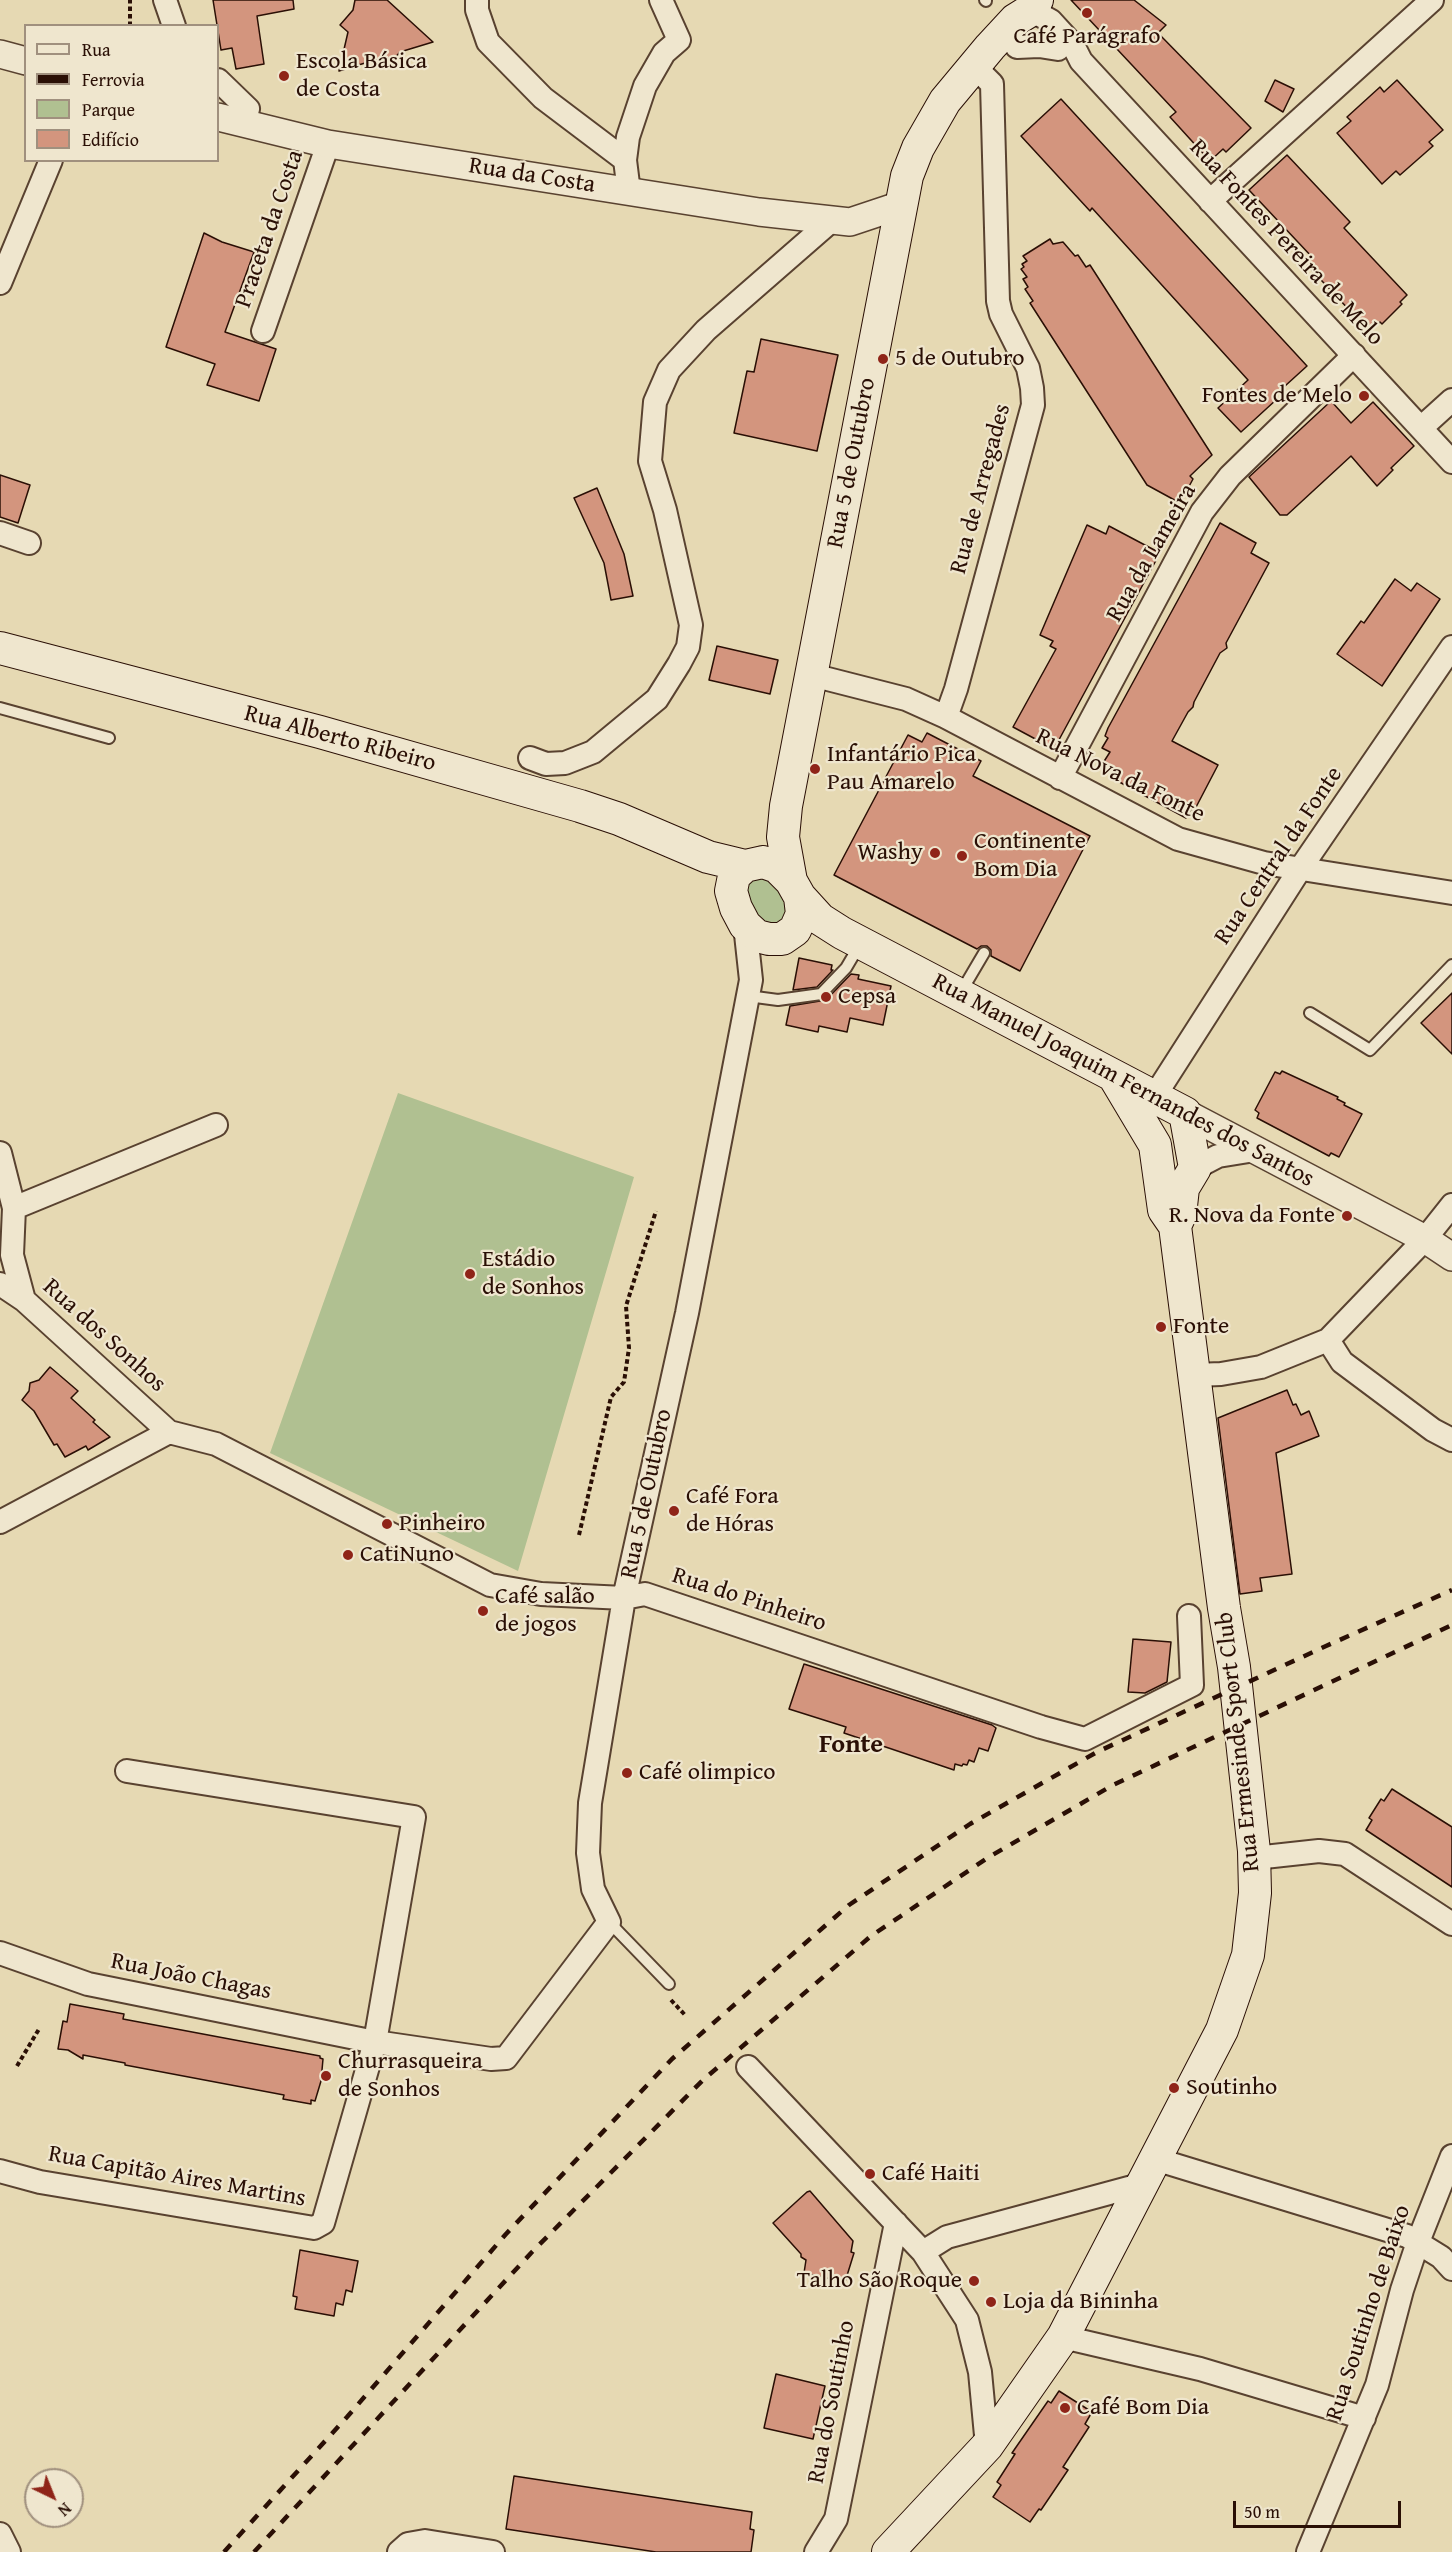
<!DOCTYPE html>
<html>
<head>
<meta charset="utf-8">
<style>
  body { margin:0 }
  #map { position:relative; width:1452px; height:2552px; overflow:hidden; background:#e6d9b3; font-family:"Gentium Book Plus",serif }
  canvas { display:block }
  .legend { position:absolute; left:24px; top:24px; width:195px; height:138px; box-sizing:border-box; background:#efe6ce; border:2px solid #a0907e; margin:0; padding:8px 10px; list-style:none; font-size:18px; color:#2a0f05 }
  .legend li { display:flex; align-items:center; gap:12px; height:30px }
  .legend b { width:30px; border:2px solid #a0907e }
  .north { position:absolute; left:24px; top:2468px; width:60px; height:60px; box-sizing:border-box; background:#efe6ce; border:2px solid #a0907e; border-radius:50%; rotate:137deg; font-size:16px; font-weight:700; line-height:24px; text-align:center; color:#2a0f05 }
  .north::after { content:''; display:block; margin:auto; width:21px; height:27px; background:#8f2418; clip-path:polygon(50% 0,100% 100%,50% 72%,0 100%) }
  .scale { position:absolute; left:1233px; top:2501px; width:168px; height:27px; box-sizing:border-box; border:3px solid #2a0f05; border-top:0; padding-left:8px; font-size:18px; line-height:21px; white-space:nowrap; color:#2a0f05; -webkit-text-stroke:4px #efe6ce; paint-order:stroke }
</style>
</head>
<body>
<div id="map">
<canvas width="1452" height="2552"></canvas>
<ul class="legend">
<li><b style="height:8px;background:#efe6ce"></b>Rua</li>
<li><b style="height:8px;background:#2a0f05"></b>Ferrovia</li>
<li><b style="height:16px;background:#b0c091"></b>Parque</li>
<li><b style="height:16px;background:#d3957e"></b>Edifício</li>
</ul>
<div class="north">N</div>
<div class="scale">50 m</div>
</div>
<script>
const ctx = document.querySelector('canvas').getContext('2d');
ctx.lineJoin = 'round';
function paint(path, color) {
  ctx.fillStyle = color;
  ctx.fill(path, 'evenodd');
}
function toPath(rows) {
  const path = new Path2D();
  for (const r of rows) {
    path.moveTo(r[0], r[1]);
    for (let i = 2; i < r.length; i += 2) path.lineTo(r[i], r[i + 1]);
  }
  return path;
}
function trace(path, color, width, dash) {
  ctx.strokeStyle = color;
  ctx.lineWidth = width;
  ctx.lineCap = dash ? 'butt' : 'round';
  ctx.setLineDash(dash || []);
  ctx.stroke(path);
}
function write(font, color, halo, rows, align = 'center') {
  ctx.font = font + ' "Gentium Book Plus",serif';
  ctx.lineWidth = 4.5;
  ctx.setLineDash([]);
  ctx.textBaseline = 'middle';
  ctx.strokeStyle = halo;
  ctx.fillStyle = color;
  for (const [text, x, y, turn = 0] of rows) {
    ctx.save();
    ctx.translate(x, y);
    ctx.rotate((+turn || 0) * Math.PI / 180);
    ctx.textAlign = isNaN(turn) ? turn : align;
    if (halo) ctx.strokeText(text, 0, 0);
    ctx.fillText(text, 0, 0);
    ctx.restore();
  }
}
paint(toPath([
  [757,874,773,881,782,897,786,910,784,921,771,928,753,914,745,885],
  [398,1093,634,1177,518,1571,270,1453]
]), '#b0c091');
const building = toPath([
  [213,0,293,0,294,9,257,16,264,64,236,69,232,48,221,50,213,0],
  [355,0,387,0,433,42,400,52,387,67,378,59,339,71,348,32,340,25,353,10,355,0],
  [1071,0,1134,0,1166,25,1158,33,1251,128,1226,152,1223,149,1210,161,1170,117,1176,112,1071,0],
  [1275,80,1294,89,1283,112,1265,101,1275,80],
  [1397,80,1443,130,1429,142,1433,146,1400,175,1396,171,1382,184,1337,133,1351,121,1347,117,1380,87,1384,92,1397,80],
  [1061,99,1307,366,1274,396,1277,399,1241,432,1218,408,1248,380,1092,208,1090,211,1021,136,1061,99],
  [1287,155,1350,222,1344,228,1407,295,1400,302,1402,304,1382,324,1380,322,1369,331,1306,264,1312,257,1249,190,1287,155],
  [204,233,222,242,254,252,225,332,276,349,259,401,207,385,215,364,166,347,204,233],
  [1050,239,1053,244,1063,242,1075,256,1078,255,1086,267,1090,265,1212,455,1190,476,1193,479,1180,503,1147,485,1030,303,1033,301,1025,289,1028,287,1023,279,1027,277,1021,269,1024,267,1022,264,1027,261,1023,256,1050,239],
  [761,339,838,355,817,451,734,433,747,371,754,372,761,339],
  [1331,401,1351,423,1373,402,1414,446,1391,468,1393,470,1377,486,1351,456,1287,515,1280,515,1249,477,1331,401],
  [0,475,30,485,18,523,0,517,0,475],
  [597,488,624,554,633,596,611,600,604,563,574,498,597,488],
  [1220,523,1256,543,1251,553,1269,563,1226,643,1227,648,1220,653,1194,702,1193,707,1188,712,1172,741,1218,765,1194,811,1191,809,1186,818,1112,778,1117,770,1103,763,1110,752,1102,748,1108,738,1105,736,1108,728,1220,523],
  [1087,525,1106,534,1109,526,1160,553,1054,749,1013,727,1056,649,1050,646,1053,641,1040,635,1087,525],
  [1395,579,1411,591,1417,583,1440,599,1382,686,1337,654,1361,621,1364,623,1395,579],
  [717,646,778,660,770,694,709,680,717,646],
  [927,733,981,761,973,776,1090,836,1020,971,991,956,991,950,987,946,981,946,977,949,834,875,908,735,922,742,927,733],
  [799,958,832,965,831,970,833,970,817,987,793,990,799,958],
  [851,974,859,975,858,979,891,986,883,1025,850,1018,847,1032,819,1026,818,1032,786,1025,790,1006,826,1000,851,974],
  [1452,993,1452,1054,1421,1023,1452,993],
  [1282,1071,1338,1097,1337,1099,1345,1103,1344,1105,1362,1114,1339,1157,1331,1153,1329,1156,1257,1118,1259,1113,1255,1110,1275,1072,1280,1074,1282,1071],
  [50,1367,78,1391,71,1398,95,1420,93,1422,110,1437,88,1450,86,1446,65,1457,57,1444,54,1445,34,1411,22,1400,29,1391,30,1383,39,1380,50,1367],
  [1287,1390,1293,1405,1296,1404,1301,1415,1309,1411,1319,1436,1276,1453,1292,1574,1260,1578,1262,1591,1240,1594,1218,1418,1287,1390],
  [1133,1639,1171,1642,1167,1682,1145,1693,1128,1692,1133,1639],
  [804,1664,992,1725,996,1728,988,1751,979,1748,974,1762,969,1760,967,1765,963,1764,962,1766,955,1764,954,1770,844,1733,846,1727,789,1709,804,1664],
  [1392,1789,1452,1827,1452,1887,1366,1830,1372,1820,1369,1818,1381,1799,1384,1801,1392,1789],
  [70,2004,124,2014,123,2019,320,2056,320,2058,323,2059,321,2081,315,2101,311,2100,311,2104,283,2099,284,2095,125,2065,125,2063,83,2055,83,2059,68,2050,58,2049,63,2021,67,2022,70,2004],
  [810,2191,853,2241,851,2252,854,2253,845,2282,804,2273,806,2260,801,2257,801,2254,773,2223,807,2192,810,2191],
  [300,2250,358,2261,352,2292,346,2290,343,2305,336,2303,334,2316,295,2309,297,2297,293,2296,300,2250],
  [776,2374,825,2386,813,2439,764,2428,776,2374],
  [1059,2391,1092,2412,1085,2424,1089,2427,1063,2467,1068,2470,1041,2510,1039,2509,1030,2522,993,2497,1001,2485,997,2482,1015,2454,1012,2453,1048,2401,1051,2403,1059,2391],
  [514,2476,752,2512,750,2529,754,2530,751,2552,656,2552,506,2529,514,2476]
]);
paint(building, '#d3957e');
trace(building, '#2a0f05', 1.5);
const service = toPath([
  [985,0,986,1],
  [0,708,109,738],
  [961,992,984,953],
  [748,996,778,1000,821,994,846,968,859,946],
  [1310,1013,1370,1050,1452,965],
  [609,1922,669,1984]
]);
const minor = toPath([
  [165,0,174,26],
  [477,0,477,10,488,42,543,98,625,160,629,192],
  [1031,10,1051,21,1073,45,1081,61,1452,462],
  [1017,47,1039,46,1058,49],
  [218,80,248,109,244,124],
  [625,160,628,137,645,86,664,53,679,40,661,0],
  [1210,201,1432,0],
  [0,283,51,160],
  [263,331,328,144],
  [1421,428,1452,400],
  [0,533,29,543],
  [812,675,906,699,946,717,1178,839,1264,863,1452,893],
  [946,717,956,689,1033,405,1032,388,1028,368,1001,314,998,301,992,84,975,67],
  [530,758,546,764,565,763,593,752,657,699,679,664,688,647,691,625,665,510,650,461,655,402,669,370,706,330,831,221],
  [1060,778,1202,512,1230,476,1354,355],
  [1154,1097,1300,869,1452,647],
  [0,1153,14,1208,12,1255,24,1300],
  [1195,1168,1218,1156,1255,1150],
  [14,1208,216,1125],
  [0,1284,24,1300,169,1432],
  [1328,1340,1342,1362,1433,1430,1452,1440],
  [1195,1375,1221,1374,1261,1367,1328,1340,1425,1239,1452,1205],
  [0,1522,169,1432,216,1444,490,1585,541,1594,624,1598,645,1594,1041,1727,1085,1739,1192,1685,1189,1616],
  [1255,1858,1319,1851,1345,1854,1452,1924],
  [0,1953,88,1984,375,2042,491,2059,506,2058,609,1922,593,1889,588,1853,590,1803,624,1598,687,1313,751,980,745,925],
  [748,2067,923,2252,967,2320,980,2372,987,2446],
  [1155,2159,1407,2236,1441,2257,1452,2269],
  [0,2171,40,2182,314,2228,323,2223,375,2042,414,1817,127,1771],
  [923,2252,947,2237,1143,2184],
  [1063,2337,1200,2369,1364,2418],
  [0,2534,9,2552],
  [399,2552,408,2544,425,2541,493,2552],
  [816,2552,836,2519,896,2223],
  [1308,2552,1377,2385,1402,2290,1418,2242,1452,2156]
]);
const tertiary = toPath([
  [0,54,26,61],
  [218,117,328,144,759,212,850,222,901,205],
  [1185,1113,1425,1239,1452,1257]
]);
const secondary = toPath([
  [0,648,320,732,580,806,619,819,708,857,745,866],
  [763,862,777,867,791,881,800,897,802,914,795,930,782,939,769,939,757,936,745,925,736,908,731,891,734,876,745,866,763,862],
  [791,881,783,837,786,806,907,176,918,148,945,101,990,47,1015,20,1031,10,1037,0],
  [800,897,820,919,842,933,1185,1113],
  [1175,1226,1180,1215,1183,1188,1195,1168,1185,1113],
  [888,2552,987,2446,1063,2337,1222,2030,1248,1955,1255,1893,1254,1851,1234,1667,1224,1608,1175,1226,1164,1210,1155,1145,1115,1078]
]);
trace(service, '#594230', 14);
trace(minor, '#594230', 26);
trace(tertiary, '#594230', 30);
trace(secondary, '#2a0f05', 34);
trace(toPath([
  [130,26,130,0],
  [579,1535,611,1397,624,1382,629,1348,626,1306,656,1211],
  [671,2000,685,2015],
  [17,2066,39,2029]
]), '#2a0f05', 4, [4.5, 3]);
trace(service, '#efe6ce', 10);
trace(minor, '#efe6ce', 22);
trace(tertiary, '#efe6ce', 27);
trace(secondary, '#efe6ce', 32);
trace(toPath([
  [224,2552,347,2417,506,2234,672,2059,849,1905,970,1824,1097,1752,1326,1646,1452,1590],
  [254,2552,532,2252,703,2080,871,1936,989,1857,1113,1785,1452,1625]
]), '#2a0f05', 4.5, [10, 10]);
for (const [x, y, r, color] of [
  [1087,13,6,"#8f2418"],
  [284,76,6,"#8f2418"],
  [883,359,6,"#8f2418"],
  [1364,396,6,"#8f2418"],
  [815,769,6,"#8f2418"],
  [935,853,6,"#8f2418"],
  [962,856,6,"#8f2418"],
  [826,997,6,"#8f2418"],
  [1347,1216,6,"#8f2418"],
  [470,1274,6,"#8f2418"],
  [1161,1327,6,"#8f2418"],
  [674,1511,6,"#8f2418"],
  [387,1524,6,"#8f2418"],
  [348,1555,6,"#8f2418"],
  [483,1611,6,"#8f2418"],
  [627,1773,6,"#8f2418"],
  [326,2076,6,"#8f2418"],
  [1174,2088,6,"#8f2418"],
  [870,2174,6,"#8f2418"],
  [974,2281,6,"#8f2418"],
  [991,2302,6,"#8f2418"],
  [1065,2408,6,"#8f2418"]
]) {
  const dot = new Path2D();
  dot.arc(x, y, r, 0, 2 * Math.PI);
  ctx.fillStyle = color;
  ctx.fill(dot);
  trace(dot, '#efe6ce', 2);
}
write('24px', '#2a0f05', '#efe6ce', [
  ["Café Parágrafo",1087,37,"center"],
  ["Escola Básica",296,62],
  ["de Costa",296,90],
  ["5 de Outubro",895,359],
  ["Fontes de Melo",1352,396,"right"],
  ["Infantário Pica",827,755],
  ["Pau Amarelo",827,783],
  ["Continente",974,842],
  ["Bom Dia",974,870],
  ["Washy",923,853,"right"],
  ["Cepsa",838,997],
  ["R. Nova da Fonte",1335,1216,"right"],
  ["Estádio",482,1260],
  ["de Sonhos",482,1288],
  ["Fonte",1173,1327],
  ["Café Fora",686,1497],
  ["de Hóras",686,1525],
  ["Pinheiro",399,1524],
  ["CatiNuno",360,1555],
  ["Café salão",495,1597],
  ["de jogos",495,1625],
  ["Café olimpico",639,1773],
  ["Churrasqueira",338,2062],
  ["de Sonhos",338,2090],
  ["Soutinho",1186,2088],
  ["Café Haiti",882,2174],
  ["Talho São Roque",962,2281,"right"],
  ["Loja da Bininha",1003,2302],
  ["Café Bom Dia",1077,2408]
], 'left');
write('24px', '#2a0f05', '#efe6ce', [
  ["Rua da Costa",532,176,9],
  ["Praceta da Costa",270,229,-71],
  ["Rua Fontes Pereira de Melo",1286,243,47],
  ["Rua 5 de Outubro",852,463,-79],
  ["Rua de Arregades",981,489,-75],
  ["Rua da Lameira",1152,553,-60],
  ["Rua Alberto Ribeiro",340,739,15],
  ["Rua Nova da Fonte",1120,776,26],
  ["Rua Central da Fonte",1279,856,-56],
  ["Rua Manuel Joaquim Fernandes dos Santos",1123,1081,28],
  ["Rua dos Sonhos",104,1336,42],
  ["Rua 5 de Outubro",647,1494,-78],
  ["Rua do Pinheiro",749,1600,18],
  ["Rua Ermesinde Sport Club",1239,1742,-96],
  ["Rua João Chagas",191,1977,11],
  ["Rua Capitão Aires Martins",177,2177,10],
  ["Rua Soutinho de Baixo",1369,2313,-72],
  ["Rua do Soutinho",832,2402,-79]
]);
write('bold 26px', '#2a0f05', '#efe6ce', [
  ["Fonte",851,1745]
]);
</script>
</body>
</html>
